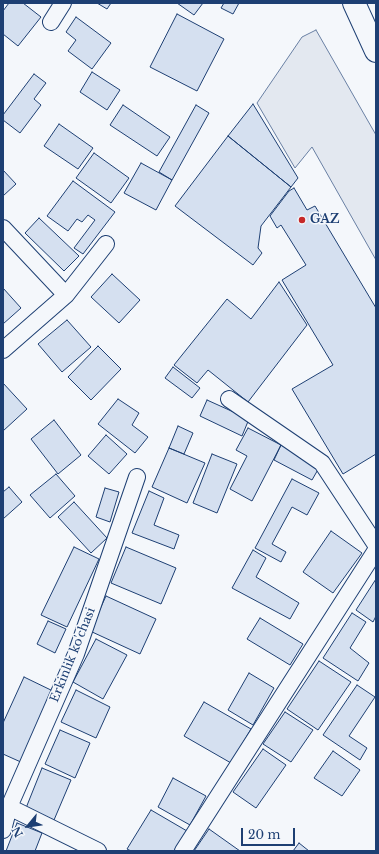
<!DOCTYPE html>
<html>
<head>
<meta charset="utf-8">
<style>
  body { margin:0 }
  #map { position:relative; width:379px; height:854px; overflow:hidden; background:#f4f7fb; font-family:"Libre Baskerville",serif }
  canvas { display:block }
  .frame { position:absolute; inset:0; border:4px solid #1d3f73; pointer-events:none }
  .north { position:absolute; left:8px; top:806px; width:40px; height:40px; -webkit-text-stroke:3px #f4f7fb; paint-order:stroke; rotate:241deg; font-size:11px; font-weight:700; line-height:16px; text-align:center; color:#1d3f73 }
  .north::after { content:''; display:block; margin:auto; width:14px; height:18px; background:#1d3f73; clip-path:polygon(50% 0,100% 100%,50% 72%,0 100%) }
  .scale { position:absolute; left:241px; top:828px; width:54px; height:18px; box-sizing:border-box; border:2px solid #1d3f73; border-top:0; padding-left:5px; font-size:12px; line-height:14px; white-space:nowrap; color:#1d3f73; -webkit-text-stroke:3px #f4f7fb; paint-order:stroke }
</style>
</head>
<body>
<div id="map">
<canvas width="379" height="854"></canvas>
<div class="frame"></div>
<div class="north">N</div>
<div class="scale">20 m</div>
</div>
<script>
const ctx = document.querySelector('canvas').getContext('2d');
ctx.lineJoin = 'round';
function paint(path, color) {
  ctx.fillStyle = color;
  ctx.fill(path, 'evenodd');
}
function toPath(rows) {
  const path = new Path2D();
  for (const r of rows) {
    path.moveTo(r[0], r[1]);
    for (let i = 2; i < r.length; i += 2) path.lineTo(r[i], r[i + 1]);
  }
  return path;
}
function trace(path, color, width, dash) {
  ctx.strokeStyle = color;
  ctx.lineWidth = width;
  ctx.lineCap = dash ? 'butt' : 'round';
  ctx.setLineDash(dash || []);
  ctx.stroke(path);
}
function write(font, color, halo, rows, align = 'center') {
  ctx.font = font + ' "Libre Baskerville",serif';
  ctx.lineWidth = 3;
  ctx.setLineDash([]);
  ctx.textBaseline = 'middle';
  ctx.strokeStyle = halo;
  ctx.fillStyle = color;
  for (const [text, x, y, turn = 0] of rows) {
    ctx.save();
    ctx.translate(x, y);
    ctx.rotate((+turn || 0) * Math.PI / 180);
    ctx.textAlign = isNaN(turn) ? turn : align;
    if (halo) ctx.strokeText(text, 0, 0);
    ctx.fillText(text, 0, 0);
    ctx.restore();
  }
}
const parking = toPath([
  [316,30,376,135,376,260,312,147,295,168,257,103,302,37,316,30]
]);
paint(parking, '#e3e8f0');
trace(parking, '#687fa3', 1);
const building = toPath([
  [9,3,23,3,41,17,18,46,3,34,3,11,9,3],
  [97,3,111,3,107,9,97,3],
  [177,3,203,3,194,15,177,3],
  [224,3,239,3,233,14,221,8,224,3],
  [177,14,224,39,197,91,150,67,177,14],
  [76,17,111,43,92,69,68,51,76,40,66,32,76,17],
  [92,72,120,90,107,110,80,92,92,72],
  [34,74,46,83,34,99,41,105,20,133,3,120,3,115,34,74],
  [253,104,298,178,291,187,228,136,253,104],
  [123,105,170,137,157,156,110,125,123,105],
  [196,105,209,113,172,180,159,172,196,105],
  [59,124,93,148,78,169,44,146,59,124],
  [228,136,291,187,261,226,258,248,262,253,253,265,175,206,228,136],
  [94,153,129,178,111,203,76,178,94,153],
  [141,163,172,180,156,210,124,193,141,163],
  [3,170,16,184,3,196,3,170],
  [73,181,115,212,83,254,74,248,95,220,88,215,82,222,77,219,68,231,47,216,73,181],
  [294,188,307,210,315,206,376,308,376,454,343,474,292,389,333,365,282,280,306,265,281,225,277,228,270,216,289,191,294,188],
  [39,218,79,256,64,271,25,233,39,218],
  [112,274,140,300,119,323,91,297,112,274],
  [279,282,307,325,248,402,208,370,197,383,174,365,227,299,251,319,279,282],
  [3,288,21,308,3,324,3,288],
  [67,320,91,347,62,372,38,344,67,320],
  [98,346,121,369,91,400,68,377,98,346],
  [173,367,200,388,192,398,165,378,173,367],
  [3,383,27,409,3,431,3,383],
  [118,399,139,413,132,425,148,437,135,453,98,424,118,399],
  [207,400,249,419,242,436,200,416,207,400],
  [54,420,81,455,58,474,31,439,54,420],
  [178,426,193,433,184,454,169,448,178,426],
  [248,428,281,445,252,501,230,489,247,456,236,450,248,428],
  [106,435,127,454,109,474,88,456,106,435],
  [281,445,320,466,312,480,274,460,281,445],
  [169,448,205,463,187,503,152,487,169,448],
  [212,454,237,464,217,513,193,503,212,454],
  [56,474,75,496,50,518,30,495,56,474],
  [292,479,319,493,307,515,292,507,272,544,286,552,281,562,255,548,292,479],
  [9,487,22,502,3,519,3,492,9,487],
  [105,488,119,492,110,522,96,517,105,488],
  [149,491,164,498,154,525,179,535,174,549,132,533,149,491],
  [74,502,107,538,91,553,58,517,74,502],
  [331,531,362,553,333,593,303,572,331,531],
  [74,547,99,559,67,627,41,615,74,547],
  [126,547,176,568,161,604,111,583,126,547],
  [253,550,266,558,256,577,299,603,290,619,232,588,253,550],
  [376,579,376,616,373,622,356,610,376,579],
  [106,596,156,619,140,654,90,631,106,596],
  [352,613,366,622,350,648,369,663,358,681,323,658,352,613],
  [260,618,303,644,290,665,247,639,260,618],
  [48,621,66,629,55,653,37,644,48,621],
  [96,639,127,655,103,699,73,682,96,639],
  [319,661,351,682,318,730,287,709,319,661],
  [249,673,274,688,253,725,228,710,249,673],
  [24,677,55,692,23,763,3,754,3,723,24,677],
  [357,685,375,697,349,736,367,748,360,760,323,735,357,685],
  [76,690,110,707,96,738,61,722,76,690],
  [204,702,251,729,231,763,184,736,204,702],
  [285,712,313,730,291,762,263,744,285,712],
  [60,730,90,743,75,778,45,764,60,730],
  [263,749,286,765,256,808,233,792,263,749],
  [333,751,360,770,342,796,314,778,333,751],
  [42,768,71,780,54,820,26,808,42,768],
  [173,778,206,796,190,825,158,807,173,778],
  [151,810,187,831,176,851,131,851,127,849,151,810],
  [17,823,42,833,35,851,6,851,17,823],
  [209,829,240,851,194,851,209,829],
  [299,843,309,851,293,851,299,843]
]);
paint(building, '#d5e0f0');
trace(building, '#1d3f73', 1);
const street = toPath([
  [51,22,63,3],
  [3,228,66,295],
  [3,350,66,295,106,244],
  [229,399,322,463,376,545],
  [9,807,98,851],
  [3,830,9,807,76,654,137,477],
  [183,851,376,550]
]);
const highway = toPath([
  [354,3,376,51]
]);
trace(street, '#1d3f73', 18);
trace(highway, '#1d3f73', 24);
trace(street, '#f4f7fb', 16);
trace(highway, '#f4f7fb', 22);
for (const [x, y, r, color] of [
  [302,220,4,"#c62828"]
]) {
  const dot = new Path2D();
  dot.arc(x, y, r, 0, 2 * Math.PI);
  ctx.fillStyle = color;
  ctx.fill(dot);
  trace(dot, '#f4f7fb', 1.5);
}
write('bold 12px', '#1d3f73', '#f4f7fb', [
  ["GAZ",310,220]
], 'left');
write('12px', '#1d3f73', '#f4f7fb', [
  ["Erkinlik ko'chasi",73,655,-68]
]);
</script>
</body>
</html>
